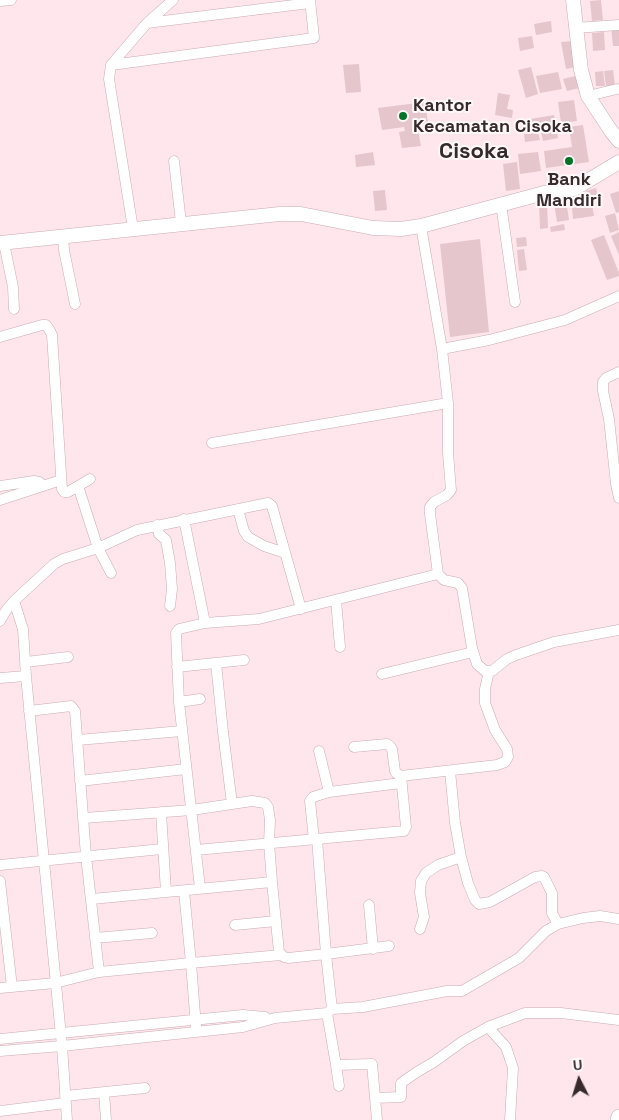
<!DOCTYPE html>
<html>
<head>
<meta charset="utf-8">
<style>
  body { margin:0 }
  #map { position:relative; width:619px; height:1120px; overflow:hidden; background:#ffe6ec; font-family:"Space Grotesk",sans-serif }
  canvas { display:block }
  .north { position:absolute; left:554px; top:1055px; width:50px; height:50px; -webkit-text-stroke:4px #fff8fa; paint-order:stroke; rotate:355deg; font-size:14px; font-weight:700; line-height:20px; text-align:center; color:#362a2d }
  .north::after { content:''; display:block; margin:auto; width:18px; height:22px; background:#362a2d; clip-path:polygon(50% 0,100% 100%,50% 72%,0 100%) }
</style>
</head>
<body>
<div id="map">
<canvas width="619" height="1120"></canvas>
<div class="north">U</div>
</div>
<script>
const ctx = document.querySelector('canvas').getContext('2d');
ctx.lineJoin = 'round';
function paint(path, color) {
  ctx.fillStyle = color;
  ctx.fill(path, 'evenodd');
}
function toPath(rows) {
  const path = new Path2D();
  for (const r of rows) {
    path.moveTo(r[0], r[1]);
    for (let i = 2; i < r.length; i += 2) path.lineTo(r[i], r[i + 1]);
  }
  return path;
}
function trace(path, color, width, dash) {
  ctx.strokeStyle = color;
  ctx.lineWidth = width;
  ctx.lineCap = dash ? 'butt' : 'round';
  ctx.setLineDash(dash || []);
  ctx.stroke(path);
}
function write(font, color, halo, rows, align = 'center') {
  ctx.font = font + ' "Space Grotesk",sans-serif';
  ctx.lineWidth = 4;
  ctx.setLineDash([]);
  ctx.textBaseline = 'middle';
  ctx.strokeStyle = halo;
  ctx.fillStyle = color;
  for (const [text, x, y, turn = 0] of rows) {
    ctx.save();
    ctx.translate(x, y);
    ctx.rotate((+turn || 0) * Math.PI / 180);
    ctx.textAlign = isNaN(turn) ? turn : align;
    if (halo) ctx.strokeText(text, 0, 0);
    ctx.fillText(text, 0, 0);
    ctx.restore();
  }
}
paint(toPath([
  [601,0,603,20,592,21,590,1],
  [551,21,552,32,536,35,534,24],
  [619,27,619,46,613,46,611,28],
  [604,32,605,50,593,51,592,33],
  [532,36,534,48,520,51,518,38],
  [572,41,576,67,566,69,561,42],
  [359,64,361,92,346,93,343,65],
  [531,67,538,94,526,98,518,70],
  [613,70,615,85,606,86,604,71],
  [603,71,605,86,596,86,595,72],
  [558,72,562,89,540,93,536,76],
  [579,75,583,87,567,91,563,79],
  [498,93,510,95,507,109,513,110,512,118,495,115],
  [574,100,577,121,561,123,558,102],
  [425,102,428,123,417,125,421,146,402,148,399,132,405,131,404,127,382,130,378,108],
  [554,115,556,124,532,128,530,119],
  [583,125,589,162,546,168,544,151,572,147,569,127],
  [557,130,558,138,543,141,541,132],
  [538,132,540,140,525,142,524,134],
  [373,152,375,165,356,167,355,155],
  [538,152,541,171,520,174,518,154],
  [517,162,520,189,506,191,503,164],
  [596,188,599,200,589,203,586,191],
  [385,190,387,210,375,211,373,191],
  [619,191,619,212,616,213,610,194],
  [566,200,569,220,557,222,554,203],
  [539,201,547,201,548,228,540,229],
  [592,205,594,216,573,219,572,208],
  [615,213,619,230,610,233,605,216],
  [564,224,565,230,551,232,550,227],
  [619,232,619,255,611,236],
  [604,235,619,273,619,276,607,280,591,240],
  [526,237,527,246,517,247,516,238],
  [480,239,489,332,450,337,440,244],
  [524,249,527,270,519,271,517,250]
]), '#e5c6cd');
const street = toPath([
  [0,1,11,0],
  [147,23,310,3],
  [575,28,619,25],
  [111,65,314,38,310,0],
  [588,96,617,89],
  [174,161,181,223],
  [501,204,515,302],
  [133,229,109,79,111,65,147,23,173,0],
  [63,237,64,250,75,304],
  [4,243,13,287,14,309],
  [0,337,42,325,46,325,49,329,52,335,62,489,64,492,68,492,90,479],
  [442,349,489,340,565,320,619,296],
  [619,372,606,378,603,382,603,391,609,419,616,484,619,498],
  [212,443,448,403],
  [0,486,34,481,39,482,43,485],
  [78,486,98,548,111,573],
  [0,500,61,480],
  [238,509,244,531,248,537,264,546,285,553],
  [184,519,205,623],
  [157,525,159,534,166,540,170,563,172,589,170,606],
  [438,574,444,580,458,583,462,588,472,648,477,664,485,671,492,671,507,659,516,655,554,642,619,630],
  [336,600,340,647],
  [14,601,23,629,26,676],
  [0,621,7,609,14,601,54,564,63,559,98,548,137,530,268,503,272,506,301,609],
  [26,662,68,657],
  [216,663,223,732,232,804],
  [177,667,244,660],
  [382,674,473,652],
  [0,678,26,676,62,1046,67,1120],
  [179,702,200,699],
  [29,711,71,706,75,711,86,856,99,972],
  [78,740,182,731],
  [354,747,387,744,390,746,392,749,395,771,396,773,401,776],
  [319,751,329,792],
  [450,771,455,823,461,857,468,883,475,900,479,904,490,902,535,877,542,876,544,877,552,893,552,913,558,924],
  [80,781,186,769],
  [161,812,166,892],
  [84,818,192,810,252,801,265,803,268,807,270,820,269,843,272,882,279,952,284,957,288,958,326,954,317,839],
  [314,840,310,801,313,797,329,792,401,783],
  [196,850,404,831,406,827,401,776,497,765,505,762,508,757,507,749,495,730,485,703,485,689,489,671],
  [0,865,162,849],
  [0,881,12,987],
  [200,888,179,702,176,633,179,629,205,623,259,619,438,574,430,514,430,507,434,502,447,495,451,490,448,453,448,403,442,349,421,226],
  [184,891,191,963,281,955],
  [92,899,272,882],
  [369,905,373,949],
  [235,925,276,921],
  [420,929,424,917,420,893,421,881,426,873,438,865,461,857],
  [95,938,152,933],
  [0,988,55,983,99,972,191,963,196,1027],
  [332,1009,326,954,389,946],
  [327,1013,336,1065,372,1064,377,1120],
  [488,1027,506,1047,513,1068,510,1120],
  [0,1039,243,1015,265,1017],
  [0,1051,62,1046,243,1027,275,1018,327,1013,332,1009,363,1007,447,991,462,991,519,958,546,931,558,924,583,918,600,916,619,919],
  [336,1065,339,1086],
  [104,1093,106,1120],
  [65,1096,145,1088],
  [375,1098,401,1097,401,1083,417,1072,434,1062,463,1041,488,1027,525,1013,561,1013,619,1020],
  [0,1111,65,1103]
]);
const secondary = toPath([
  [573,0,581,70,588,96,611,131,619,141],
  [0,243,280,214,301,214,373,228,401,229,421,226,544,193,574,189,619,162]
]);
const primary = toPath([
  [618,1120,619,1117]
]);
trace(street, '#c8abb2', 11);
trace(secondary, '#c8abb2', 15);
trace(primary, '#c8abb2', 16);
trace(street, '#fff', 10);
trace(secondary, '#fff', 14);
trace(primary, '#fff', 15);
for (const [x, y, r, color] of [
  [403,116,5,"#047326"],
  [569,161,5,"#047326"]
]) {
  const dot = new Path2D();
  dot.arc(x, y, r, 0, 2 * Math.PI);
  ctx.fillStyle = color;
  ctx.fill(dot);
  trace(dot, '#fff8fa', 2);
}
write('bold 18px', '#362a2d', '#fff8fa', [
  ["Kantor",413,106],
  ["Kecamatan Cisoka",413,127],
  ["Bank",569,180,"center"],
  ["Mandiri",569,201,"center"]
], 'left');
write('bold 22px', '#362a2d', '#fff8fa', [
  ["Cisoka",474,152]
]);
</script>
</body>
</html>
